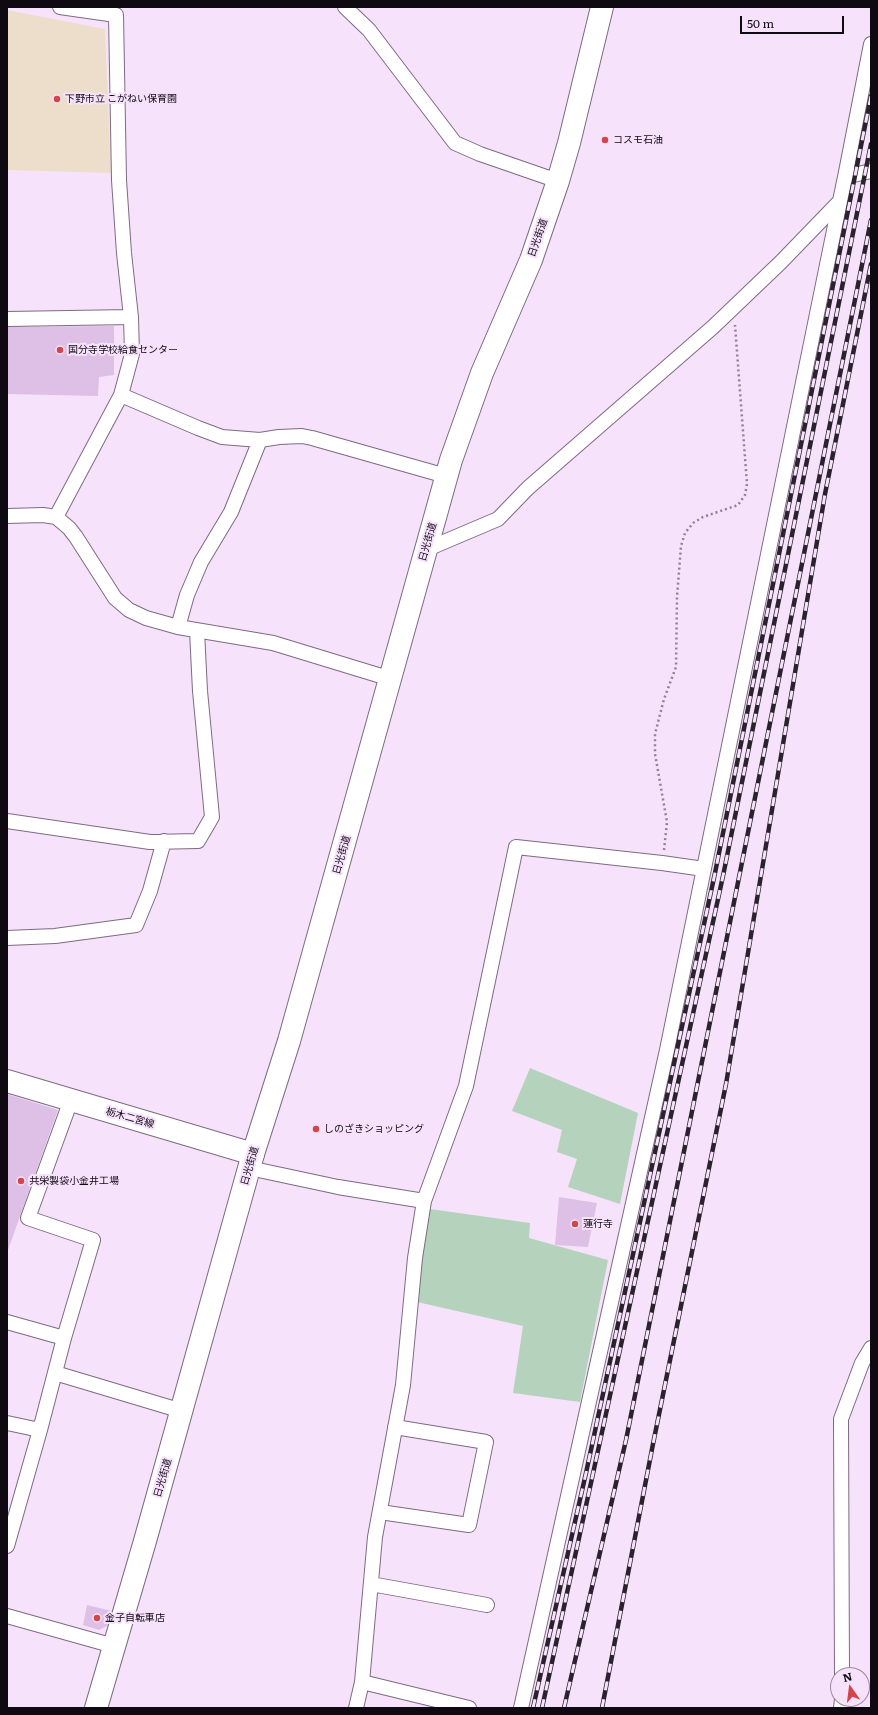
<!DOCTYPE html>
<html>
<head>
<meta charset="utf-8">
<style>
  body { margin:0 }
  #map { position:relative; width:878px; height:1715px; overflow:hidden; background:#f7e2fc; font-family:Literata,serif }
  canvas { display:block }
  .frame { position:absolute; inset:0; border:8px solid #0f0911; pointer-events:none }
  .north { position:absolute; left:830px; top:1667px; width:40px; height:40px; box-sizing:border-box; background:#f7e2fc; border:1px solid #9a8b9e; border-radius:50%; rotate:346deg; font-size:11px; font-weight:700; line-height:16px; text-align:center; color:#0f0911 }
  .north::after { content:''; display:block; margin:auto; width:14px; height:18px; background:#d4444b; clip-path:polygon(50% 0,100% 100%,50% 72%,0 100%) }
  .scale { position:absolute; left:740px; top:16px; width:104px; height:18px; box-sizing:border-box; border:2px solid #0f0911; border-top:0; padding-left:5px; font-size:12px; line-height:14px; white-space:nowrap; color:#0f0911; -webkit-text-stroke:3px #f7e2fc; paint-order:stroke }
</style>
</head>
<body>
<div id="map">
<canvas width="878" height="1715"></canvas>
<div class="frame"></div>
<div class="north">N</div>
<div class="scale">50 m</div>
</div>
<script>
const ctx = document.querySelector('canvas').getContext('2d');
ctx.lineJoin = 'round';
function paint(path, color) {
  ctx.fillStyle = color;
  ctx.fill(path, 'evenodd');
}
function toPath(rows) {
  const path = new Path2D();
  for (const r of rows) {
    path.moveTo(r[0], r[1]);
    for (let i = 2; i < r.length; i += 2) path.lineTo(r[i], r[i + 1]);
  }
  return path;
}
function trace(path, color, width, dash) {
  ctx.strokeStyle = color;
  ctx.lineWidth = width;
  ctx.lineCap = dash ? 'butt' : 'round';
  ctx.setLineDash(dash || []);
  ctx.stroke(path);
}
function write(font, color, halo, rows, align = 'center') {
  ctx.font = font + ' Literata,"Noto Sans JP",serif';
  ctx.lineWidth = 4;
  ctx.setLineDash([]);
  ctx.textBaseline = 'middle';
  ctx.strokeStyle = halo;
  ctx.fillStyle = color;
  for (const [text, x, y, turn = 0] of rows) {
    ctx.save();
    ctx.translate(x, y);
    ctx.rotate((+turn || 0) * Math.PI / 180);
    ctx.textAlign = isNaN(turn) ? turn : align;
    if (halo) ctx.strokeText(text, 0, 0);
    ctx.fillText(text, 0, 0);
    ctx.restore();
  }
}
paint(toPath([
  [7,10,105,29,111,173,7,170]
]), '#eddecb');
paint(toPath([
  [530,1068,638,1113,620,1204,568,1187,577,1159,557,1152,562,1130,512,1111],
  [430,1209,530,1223,529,1238,608,1260,580,1402,513,1393,523,1326,417,1302,422,1258]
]), '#b5d3bc');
paint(toPath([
  [114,326,114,375,99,377,98,396,7,394,7,327],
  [7,1094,58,1110,8,1250,7,1250],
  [559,1197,597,1203,588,1247,555,1245],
  [87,1605,112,1611,107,1626,99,1630,83,1625]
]), '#dec0e6');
const minor = toPath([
  [60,7,116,15,119,180,124,253,131,317,132,354,121,395],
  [345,7,369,30,455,143,480,154,558,181],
  [845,177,871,44],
  [7,319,131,317],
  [7,516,43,515,56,517,69,528,76,537,115,598,129,610,146,618,178,627,273,643,391,679],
  [56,517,121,395,198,428,222,437,260,440,279,437,302,436,312,438,446,476],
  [425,550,498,519,528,488,713,327,781,262,840,201,845,177,871,171],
  [178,627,187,595,201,562,231,512,260,440],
  [7,821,150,842,198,841,212,817,200,691,197,631],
  [7,938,55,936,136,925,150,891,164,841],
  [249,1168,338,1187,424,1201],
  [7,1322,64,1338,40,1430,7,1546],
  [64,1338,93,1240,28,1218,71,1100],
  [55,1373,182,1411],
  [7,1423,40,1430],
  [380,1512,469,1525,486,1442,395,1427],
  [371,1584,487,1605],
  [7,1616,114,1646],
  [842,1675,841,1419,862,1363,871,1348],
  [362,1682,469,1708],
  [356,1708,362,1682,375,1537,403,1385,415,1258,424,1201,466,1086,516,847,662,863,704,869],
  [521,1708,667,1050,840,201],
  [841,1708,842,1699]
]);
const primary = toPath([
  [7,1081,253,1154]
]);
const trunk = toPath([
  [96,1708,145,1541,253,1154,289,1041,451,460,482,373,531,260,558,181,569,143,602,7]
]);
trace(minor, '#7d6b81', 16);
trace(primary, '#7d6b81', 24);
trace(trunk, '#7d6b81', 24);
trace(toPath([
  [664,850,667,822,655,754,655,734,664,699,676,667,677,597,681,546,685,533,693,523,703,517,738,505,745,495,747,484,735,325]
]), '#8f8193', 2.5, [2, 3]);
trace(minor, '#fff', 14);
trace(primary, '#fff', 22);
trace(trunk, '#fff', 22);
const rail = toPath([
  [533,1708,586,1473,715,873,871,96],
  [542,1708,723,876,871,144],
  [564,1708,626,1440,871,220],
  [602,1708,653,1444,726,1084,825,494,871,264]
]);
trace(rail, '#2a222c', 4.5);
trace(rail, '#f7e2fc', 3, [9]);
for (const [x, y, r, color] of [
  [57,99,4,"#d4444b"],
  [605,140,4,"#d4444b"],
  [60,350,4,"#d4444b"],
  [316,1129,4,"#d4444b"],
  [21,1181,4,"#d4444b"],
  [575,1224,4,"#d4444b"],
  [97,1618,4,"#d4444b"]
]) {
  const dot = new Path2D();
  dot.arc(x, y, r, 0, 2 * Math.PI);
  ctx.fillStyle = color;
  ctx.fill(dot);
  trace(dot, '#f7e2fc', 1.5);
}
write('10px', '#0f0911', '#f7e2fc', [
  ["下野市立 こがねい保育園",65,99],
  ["コスモ石油",613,140],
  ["国分寺学校給食センター",68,350],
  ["しのざきショッピング",324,1129],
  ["共栄製袋小金井工場",29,1181],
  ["蓮行寺",583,1224],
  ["金子自転車店",105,1618]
], 'left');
write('10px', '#0f0911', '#f7e2fc', [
  ["日光街道",538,238,-71],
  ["日光街道",428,542,-74],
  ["日光街道",342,855,-74],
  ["栃木二宮線",130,1118,16],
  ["日光街道",250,1166,-74],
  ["日光街道",163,1478,-74]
]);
</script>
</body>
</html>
